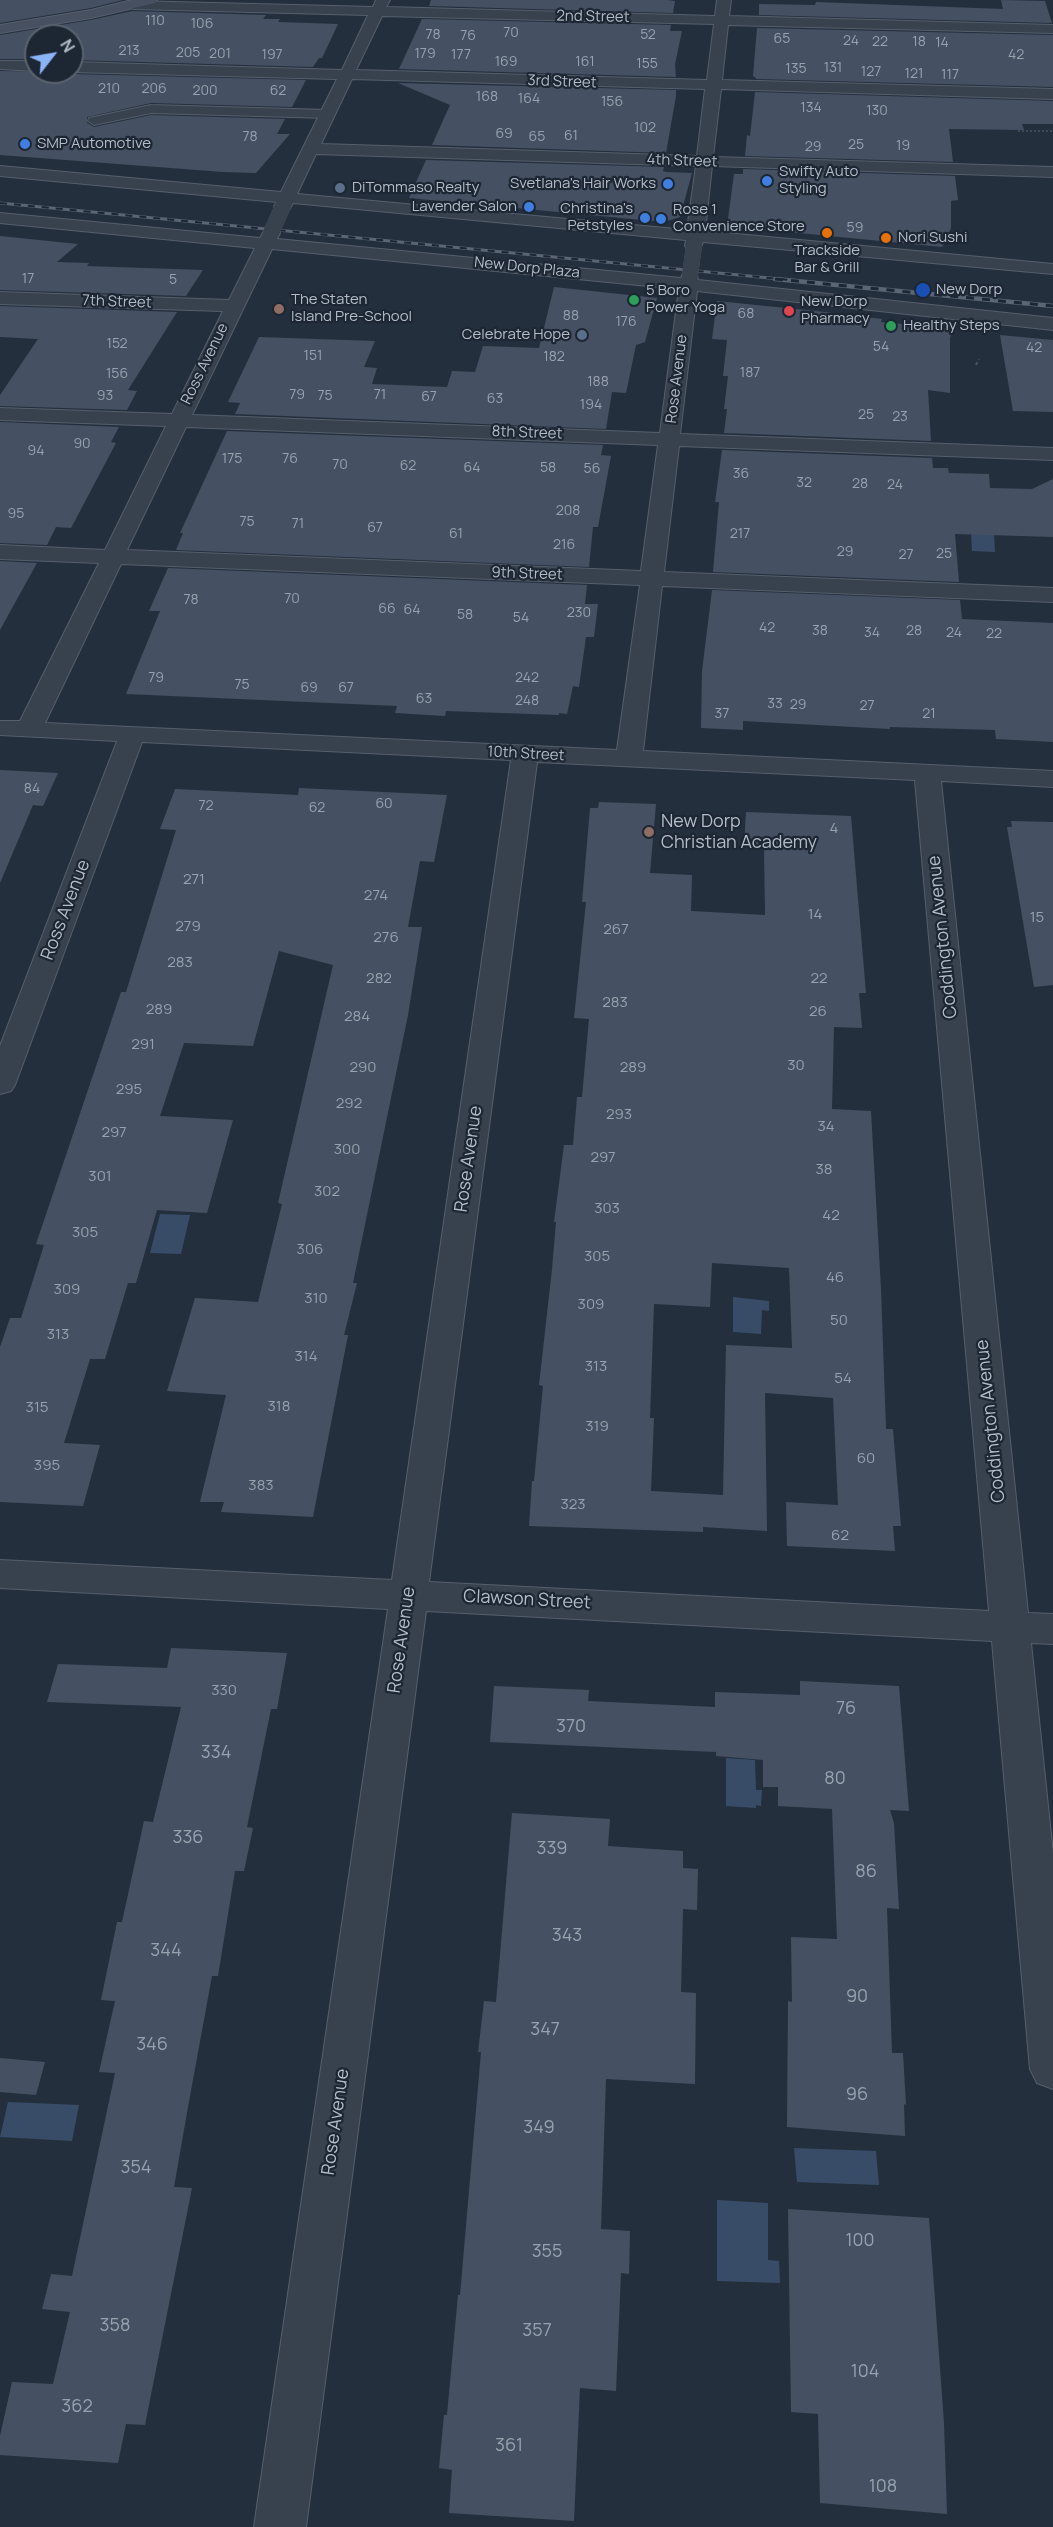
<!DOCTYPE html>
<html>
<head>
<meta charset="utf-8">
<style>
  body { margin:0 }
  #map { position:relative; width:1053px; height:2527px; overflow:hidden; background:#242f3e; font-family:Manrope,sans-serif }
  canvas { display:block }
  .north { position:absolute; left:24px; top:24px; width:60px; height:60px; box-sizing:border-box; background:#1d2633; border:2px solid #59626f; border-radius:50%; rotate:59deg; font-size:16px; font-weight:700; line-height:24px; text-align:center; color:#b4bcc9 }
  .north::after { content:''; display:block; margin:auto; width:21px; height:27px; background:#8ab4f8; clip-path:polygon(50% 0,100% 100%,50% 72%,0 100%) }
</style>
</head>
<body>
<div id="map">
<canvas width="1053" height="2527"></canvas>
<div class="north">N</div>
</div>
<script>
const ctx = document.querySelector('canvas').getContext('2d');
ctx.lineJoin = 'round';
function paint(path, color) {
  ctx.fillStyle = color;
  ctx.fill(path, 'evenodd');
}
function toPath(rows) {
  const path = new Path2D();
  for (const r of rows) {
    path.moveTo(r[0], r[1]);
    for (let i = 2; i < r.length; i += 2) path.lineTo(r[i], r[i + 1]);
  }
  return path;
}
function trace(path, color, width, dash) {
  ctx.strokeStyle = color;
  ctx.lineWidth = width;
  ctx.lineCap = dash ? 'butt' : 'round';
  ctx.setLineDash(dash || []);
  ctx.stroke(path);
}
function write(font, color, halo, rows, align = 'center') {
  ctx.font = font + ' Manrope,sans-serif';
  ctx.lineWidth = 4.5;
  ctx.setLineDash([]);
  ctx.textBaseline = 'middle';
  ctx.strokeStyle = halo;
  ctx.fillStyle = color;
  for (const [text, x, y, turn = 0] of rows) {
    ctx.save();
    ctx.translate(x, y);
    ctx.rotate((+turn || 0) * Math.PI / 180);
    ctx.textAlign = isNaN(turn) ? turn : align;
    if (halo) ctx.strokeText(text, 0, 0);
    ctx.fillText(text, 0, 0);
    ctx.restore();
  }
}
paint(toPath([
  [971,532,994,533,995,552,972,551],
  [160,1214,190,1215,181,1254,150,1253],
  [733,1297,769,1301,769,1311,762,1310,761,1334,733,1332],
  [726,1758,755,1760,756,1790,762,1790,761,1806,756,1805,756,1808,726,1806],
  [8,2102,79,2105,72,2141,0,2137],
  [794,2148,876,2151,879,2185,797,2182],
  [717,2200,768,2203,768,2260,779,2261,780,2283,717,2281]
]), '#394c67');
paint(toPath([
  [0,0,123,0,91,8,0,23],
  [431,0,667,0,675,1,673,13,429,6],
  [1001,0,1045,1,1052,23,759,15,759,4,815,5,816,2,1003,9],
  [132,11,266,15,263,19,280,19,278,22,338,24,322,58,319,58,313,67,72,60,72,36,36,36,36,59,0,59,0,35,91,20],
  [422,19,671,25,670,31,682,31,675,64,676,77,399,69],
  [757,28,1053,35,1053,87,757,79,753,76],
  [0,71,70,72,72,74,306,80,292,107,151,103,87,117,87,123,94,127,151,115,285,119,277,134,290,134,256,173,223,172,0,155],
  [398,83,676,90,676,96,666,153,432,145,450,105],
  [755,92,1053,101,1053,124,1022,124,1024,130,949,129,953,162,745,156,747,135,750,136],
  [426,160,664,167,663,171,666,172,692,173,680,217,664,222,409,198],
  [743,169,955,176,958,200,951,201,951,228,942,247,727,226,734,174,743,174],
  [0,236,78,244,57,262,89,263,87,266,203,270,186,296,0,290],
  [554,287,657,298,645,342,636,345,626,393,612,392,606,429,235,414,240,403,228,402,259,337,375,341,364,367,377,368,372,384,447,387,452,371,475,372,483,346,539,348],
  [717,301,825,312,882,319,881,322,954,329,950,338,950,393,928,390,931,441,724,433,727,409,724,409,728,376,723,376,727,340,712,339],
  [0,306,177,312,128,390,137,391,127,410,0,406,0,395,38,339,0,337],
  [1000,335,1053,340,1053,412,1013,411],
  [0,422,119,427,111,442,116,443,71,528,56,527,47,545,0,543],
  [227,431,603,445,601,455,611,456,598,527,593,527,589,567,176,550,183,533,180,533],
  [722,450,932,458,933,468,948,468,949,473,989,474,990,488,1032,489,1053,479,1053,537,955,534,959,582,713,572,719,502,715,502],
  [0,561,37,563,0,630],
  [168,568,587,585,585,604,598,604,594,637,586,637,579,687,573,686,567,714,559,713,559,715,446,711,445,716,395,713,397,706,126,694,160,611,149,611],
  [712,590,960,600,962,619,1053,623,1053,742,996,739,995,730,890,727,890,729,743,721,743,730,701,728,702,671],
  [0,770,58,773,43,806,33,805,0,883],
  [299,788,447,795,434,862,420,861,408,927,422,927,408,1015,353,1283,357,1283,344,1335,348,1335,313,1517,221,1512,224,1502,200,1502,226,1395,167,1391,195,1298,258,1302,282,1204,278,1203,333,965,279,951,253,1046,184,1043,160,1116,233,1120,207,1213,157,1210,136,1283,128,1283,105,1359,90,1359,64,1443,100,1445,83,1506,0,1502,0,1347,10,1318,21,1318,44,1245,36,1244,121,992,126,992,176,830,160,829,175,789,298,795],
  [599,802,656,804,650,873,692,875,691,911,765,915,764,848,744,846,746,812,851,816,866,993,859,993,862,1028,834,1027,832,1109,871,1111,881,1289,886,1429,893,1429,901,1526,893,1526,895,1551,787,1546,786,1502,838,1505,833,1398,765,1393,767,1531,703,1527,703,1532,529,1526,532,1481,534,1481,543,1386,539,1385,552,1269,556,1222,554,1222,564,1145,573,1145,577,1097,582,1097,589,1019,574,1018,586,902,582,902,590,808,598,808],
  [712,1263,789,1268,792,1348,726,1345,723,1495,651,1491,654,1418,650,1418,654,1304,710,1307],
  [1011,821,1053,822,1053,985,1034,987,1007,827,1012,827],
  [171,1648,287,1653,277,1709,271,1709,247,1827,253,1828,244,1871,235,1871,218,1976,212,1976,188,2107,174,2187,192,2188,145,2425,126,2424,118,2463,0,2455,0,2436,12,2382,53,2384,70,2312,42,2309,51,2274,72,2276,115,2073,99,2072,115,2001,101,2000,117,1922,122,1922,144,1821,153,1822,181,1707,47,1702,58,1664,167,1668],
  [800,1681,899,1686,909,1811,890,1810,894,1823,899,1909,887,1908,892,2053,903,2053,906,2105,904,2104,905,2136,787,2127,788,2001,792,2002,791,1937,837,1939,832,1809,778,1806,778,1787,763,1787,763,1760,716,1756,716,1752,490,1742,494,1686,589,1690,588,1701,715,1707,715,1692,800,1695],
  [512,1813,610,1819,608,1846,683,1851,683,1868,698,1869,697,1910,683,1909,681,1992,696,1993,695,2084,606,2079,601,2229,630,2231,629,2274,621,2273,616,2391,580,2388,574,2521,449,2513,452,2470,439,2468,444,2415,447,2415,458,2295,460,2295,481,2052,478,2052,484,2001,496,2002],
  [0,2058,45,2062,36,2095,0,2092],
  [788,2209,929,2218,944,2423,947,2514,820,2503,818,2414,791,2412]
]), '#455162');
const lane = toPath([
  [151,105,328,110,334,114,328,118,151,113,94,125,88,121,89,118,151,105]
]);
const street = toPath([
  [376,0,390,0,386,7,715,16,717,0,731,0,729,16,1053,25,1053,33,728,25,722,80,1053,89,1053,99,721,89,713,157,1053,167,1053,177,712,166,705,231,1053,264,1053,274,703,242,700,250,694,251,688,250,685,246,686,240,293,203,289,210,283,211,277,210,274,206,277,202,0,176,0,166,281,192,337,79,72,72,72,62,342,70,368,15,133,9,126,5,133,1,373,7,376,0],
  [382,16,714,24,707,80,356,70,382,16],
  [352,79,705,89,697,156,321,144,352,79],
  [316,154,696,166,687,230,297,194,316,154],
  [0,61,36,61,36,71,0,69,0,61],
  [0,213,260,238,265,229,271,228,277,229,280,233,277,239,681,278,684,271,690,270,696,271,698,280,1053,318,1053,330,697,291,680,434,1053,448,1053,460,679,446,664,572,1053,588,1053,602,662,586,643,751,1053,771,1053,787,941,781,1028,1613,1053,1614,1053,1644,1031,1643,1053,1854,1053,2089,1037,2083,1030,2069,992,1641,426,1611,306,2527,254,2527,388,1609,0,1588,0,1560,392,1580,511,760,142,742,15,1085,11,1091,0,1094,0,1046,117,741,0,735,0,721,20,721,99,563,0,559,0,545,105,550,166,426,0,420,0,408,172,414,223,311,0,304,0,292,229,300,255,248,0,223,0,213],
  [272,249,679,289,660,433,192,415,272,249],
  [186,427,658,445,641,571,127,550,186,427],
  [121,564,640,585,617,750,45,723,121,564],
  [537,762,915,780,989,1611,429,1582,537,762]
]);
const secondary = toPath([
  [132,0,157,0,155,3,91,18,0,33,0,25,91,10,132,0]
]);
trace(lane, '#565f6c', 2);
trace(street, '#565f6c', 2);
trace(secondary, '#565f6c', 2);
trace(toPath([
  [1018,131,1053,131]
]), '#44595c', 1.5, [2, 2]);
trace(toPath([
  [976,365,979,359]
]), '#44595c', 2, [3, 3]);
paint(lane, '#38414e');
paint(street, '#38414e');
paint(secondary, '#465061');
const railFar1 = toPath([
  [0,203,790,280]
]);
const rail = toPath([
  [775,279,1053,306]
]);
trace(railFar1, '#5a6575', 3);
trace(rail, '#5a6575', 4.5);
trace(railFar1, '#1d2633', 2, [7]);
trace(rail, '#1d2633', 3, [8]);
const streetBridge = toPath([
  [271,233,283,206],
  [690,275,694,246]
]);
trace(streetBridge, '#565f6c', 16, []);
trace(streetBridge, '#38414e', 16);
for (const [x, y, r, color] of [
  [25,144,6,"#3f7fe0"],
  [767,181,6,"#3f7fe0"],
  [668,184,6,"#3f7fe0"],
  [340,188,6,"#5c6f8a"],
  [529,207,6,"#3f7fe0"],
  [645,218,6,"#3f7fe0"],
  [661,219,6,"#3f7fe0"],
  [827,233,6,"#e8710a"],
  [886,238,6,"#e8710a"],
  [923,290,8,"#1a4fb4"],
  [634,300,6,"#2e9e5b"],
  [279,309,6,"#8d6e63"],
  [789,311,6,"#e0444e"],
  [891,326,6,"#2e9e5b"],
  [582,335,6,"#5c6f8a"],
  [649,832,6,"#8d6e63"]
]) {
  const dot = new Path2D();
  dot.arc(x, y, r, 0, 2 * Math.PI);
  ctx.fillStyle = color;
  ctx.fill(dot);
  trace(dot, '#1d2633', 2);
}
write('14px', '#98a1af', null, [
  ["110",155,21],
  ["106",202,24],
  ["70",511,33],
  ["78",433,35],
  ["52",648,35],
  ["76",468,36],
  ["65",782,39],
  ["24",851,41],
  ["22",880,42],
  ["18",919,42],
  ["14",942,43],
  ["213",129,51],
  ["205",188,53],
  ["201",220,54],
  ["179",425,54],
  ["197",272,55],
  ["177",461,55],
  ["42",1016,55],
  ["169",506,62],
  ["161",585,62],
  ["155",647,64],
  ["131",833,68],
  ["135",796,69],
  ["127",871,72],
  ["121",914,74],
  ["117",950,75],
  ["210",109,89],
  ["206",154,89],
  ["200",205,91],
  ["62",278,91],
  ["168",487,97],
  ["164",529,99],
  ["156",612,102],
  ["134",811,108],
  ["130",877,111],
  ["102",645,128],
  ["69",504,134],
  ["61",571,136],
  ["78",250,137],
  ["65",537,137],
  ["25",856,145],
  ["19",903,146],
  ["29",813,147],
  ["59",855,228],
  ["17",28,279],
  ["5",173,280],
  ["68",746,314],
  ["88",571,316],
  ["176",626,322],
  ["152",117,344],
  ["54",881,347],
  ["42",1034,348],
  ["151",313,356],
  ["182",554,357],
  ["187",750,373],
  ["156",117,374],
  ["188",598,382],
  ["79",297,395],
  ["71",380,395],
  ["93",105,396],
  ["75",325,396],
  ["67",429,397],
  ["63",495,399],
  ["194",591,405],
  ["25",866,415],
  ["23",900,417],
  ["90",82,444],
  ["94",36,451],
  ["175",232,459],
  ["76",290,459],
  ["70",340,465],
  ["62",408,466],
  ["64",472,468],
  ["58",548,468],
  ["56",592,469],
  ["36",741,474],
  ["32",804,483],
  ["28",860,484],
  ["24",895,485],
  ["208",568,511],
  ["95",16,514],
  ["75",247,522],
  ["71",298,524],
  ["67",375,528],
  ["61",456,534],
  ["217",740,534],
  ["216",564,545],
  ["29",845,552],
  ["25",944,554],
  ["27",906,555],
  ["70",292,599],
  ["78",191,600],
  ["66",387,609],
  ["64",412,610],
  ["230",579,613],
  ["58",465,615],
  ["54",521,618],
  ["42",767,628],
  ["38",820,631],
  ["28",914,631],
  ["34",872,633],
  ["24",954,633],
  ["22",994,634],
  ["79",156,678],
  ["242",527,678],
  ["75",242,685],
  ["69",309,688],
  ["67",346,688],
  ["63",424,699],
  ["248",527,701],
  ["33",775,704],
  ["29",798,705],
  ["27",867,706],
  ["37",722,714],
  ["21",929,714],
  ["84",32,789],
  ["60",384,804],
  ["72",206,806],
  ["62",317,808]
]);
write('15px', '#b4bcc9', '#1d2633', [
  ["2nd Street",593,17,1],
  ["3rd Street",562,82,2],
  ["4th Street",682,161,2],
  ["New Dorp Plaza",527,268,6],
  ["7th Street",117,302,2],
  ["Ross Avenue",205,364,-64],
  ["Rose Avenue",677,379,-83],
  ["8th Street",527,433,2],
  ["9th Street",527,574,2],
  ["10th Street",526,754,3]
]);
write('15px', '#b4bcc9', '#1d2633', [
  ["SMP Automotive",37,144],
  ["Swifty Auto",779,172],
  ["Styling",779,189],
  ["Svetlana's Hair Works",656,184,"right"],
  ["DiTommaso Realty",352,188],
  ["Lavender Salon",517,207,"right"],
  ["Christina's",633,209,"right"],
  ["Petstyles",633,226,"right"],
  ["Rose 1",673,210],
  ["Convenience Store",673,227],
  ["Nori Sushi",898,238],
  ["Trackside",827,251,"center"],
  ["Bar & Grill",827,268,"center"],
  ["New Dorp",936,290],
  ["5 Boro",646,291],
  ["Power Yoga",646,308],
  ["The Staten",291,300],
  ["Island Pre-School",291,317],
  ["New Dorp",801,302],
  ["Pharmacy",801,319],
  ["Healthy Steps",903,326],
  ["Celebrate Hope",570,335,"right"]
], 'left');
write('15px', '#98a1af', null, [
  ["4",834,829],
  ["271",194,880],
  ["274",376,896],
  ["14",815,915],
  ["15",1037,918],
  ["279",188,927],
  ["267",616,930],
  ["276",386,938],
  ["283",180,963],
  ["282",379,979],
  ["22",819,979],
  ["283",615,1003],
  ["289",159,1010],
  ["26",818,1012],
  ["284",357,1017],
  ["291",143,1045],
  ["30",796,1066],
  ["290",363,1068],
  ["289",633,1068],
  ["295",129,1090],
  ["292",349,1104],
  ["293",619,1115],
  ["34",826,1127],
  ["297",114,1133],
  ["300",347,1150],
  ["297",603,1158],
  ["38",824,1170],
  ["301",100,1177],
  ["302",327,1192],
  ["303",607,1209],
  ["42",831,1216],
  ["305",85,1233],
  ["306",310,1250],
  ["305",597,1257],
  ["46",835,1278],
  ["309",67,1290],
  ["310",316,1299],
  ["309",591,1305],
  ["50",839,1321],
  ["313",58,1335],
  ["314",306,1357],
  ["313",596,1367],
  ["54",843,1379],
  ["318",279,1407],
  ["315",37,1408],
  ["319",597,1427],
  ["60",866,1459],
  ["395",47,1466],
  ["383",261,1486],
  ["323",573,1505],
  ["62",840,1536],
  ["330",224,1691]
]);
write('18px', '#b4bcc9', '#1d2633', [
  ["New Dorp",661,822],
  ["Christian Academy",661,843]
], 'left');
write('18px', '#b4bcc9', '#1d2633', [
  ["Ross Avenue",66,910,-69],
  ["Coddington Avenue",943,937,-96],
  ["Rose Avenue",469,1159,-82],
  ["Coddington Avenue",991,1421,-96],
  ["Clawson Street",527,1600,3],
  ["Rose Avenue",402,1640,-82],
  ["Rose Avenue",336,2122,-82]
]);
write('18px', '#98a1af', null, [
  ["76",846,1709],
  ["370",571,1727],
  ["334",216,1753],
  ["80",835,1779],
  ["336",188,1838],
  ["339",552,1849],
  ["86",866,1872],
  ["343",567,1936],
  ["344",166,1951],
  ["90",857,1997],
  ["347",545,2030],
  ["346",152,2045],
  ["96",857,2095],
  ["349",539,2128],
  ["354",136,2168],
  ["100",860,2241],
  ["355",547,2252],
  ["358",115,2326],
  ["357",537,2331],
  ["104",865,2372],
  ["362",77,2407],
  ["361",509,2446],
  ["108",883,2487]
]);
</script>
</body>
</html>
